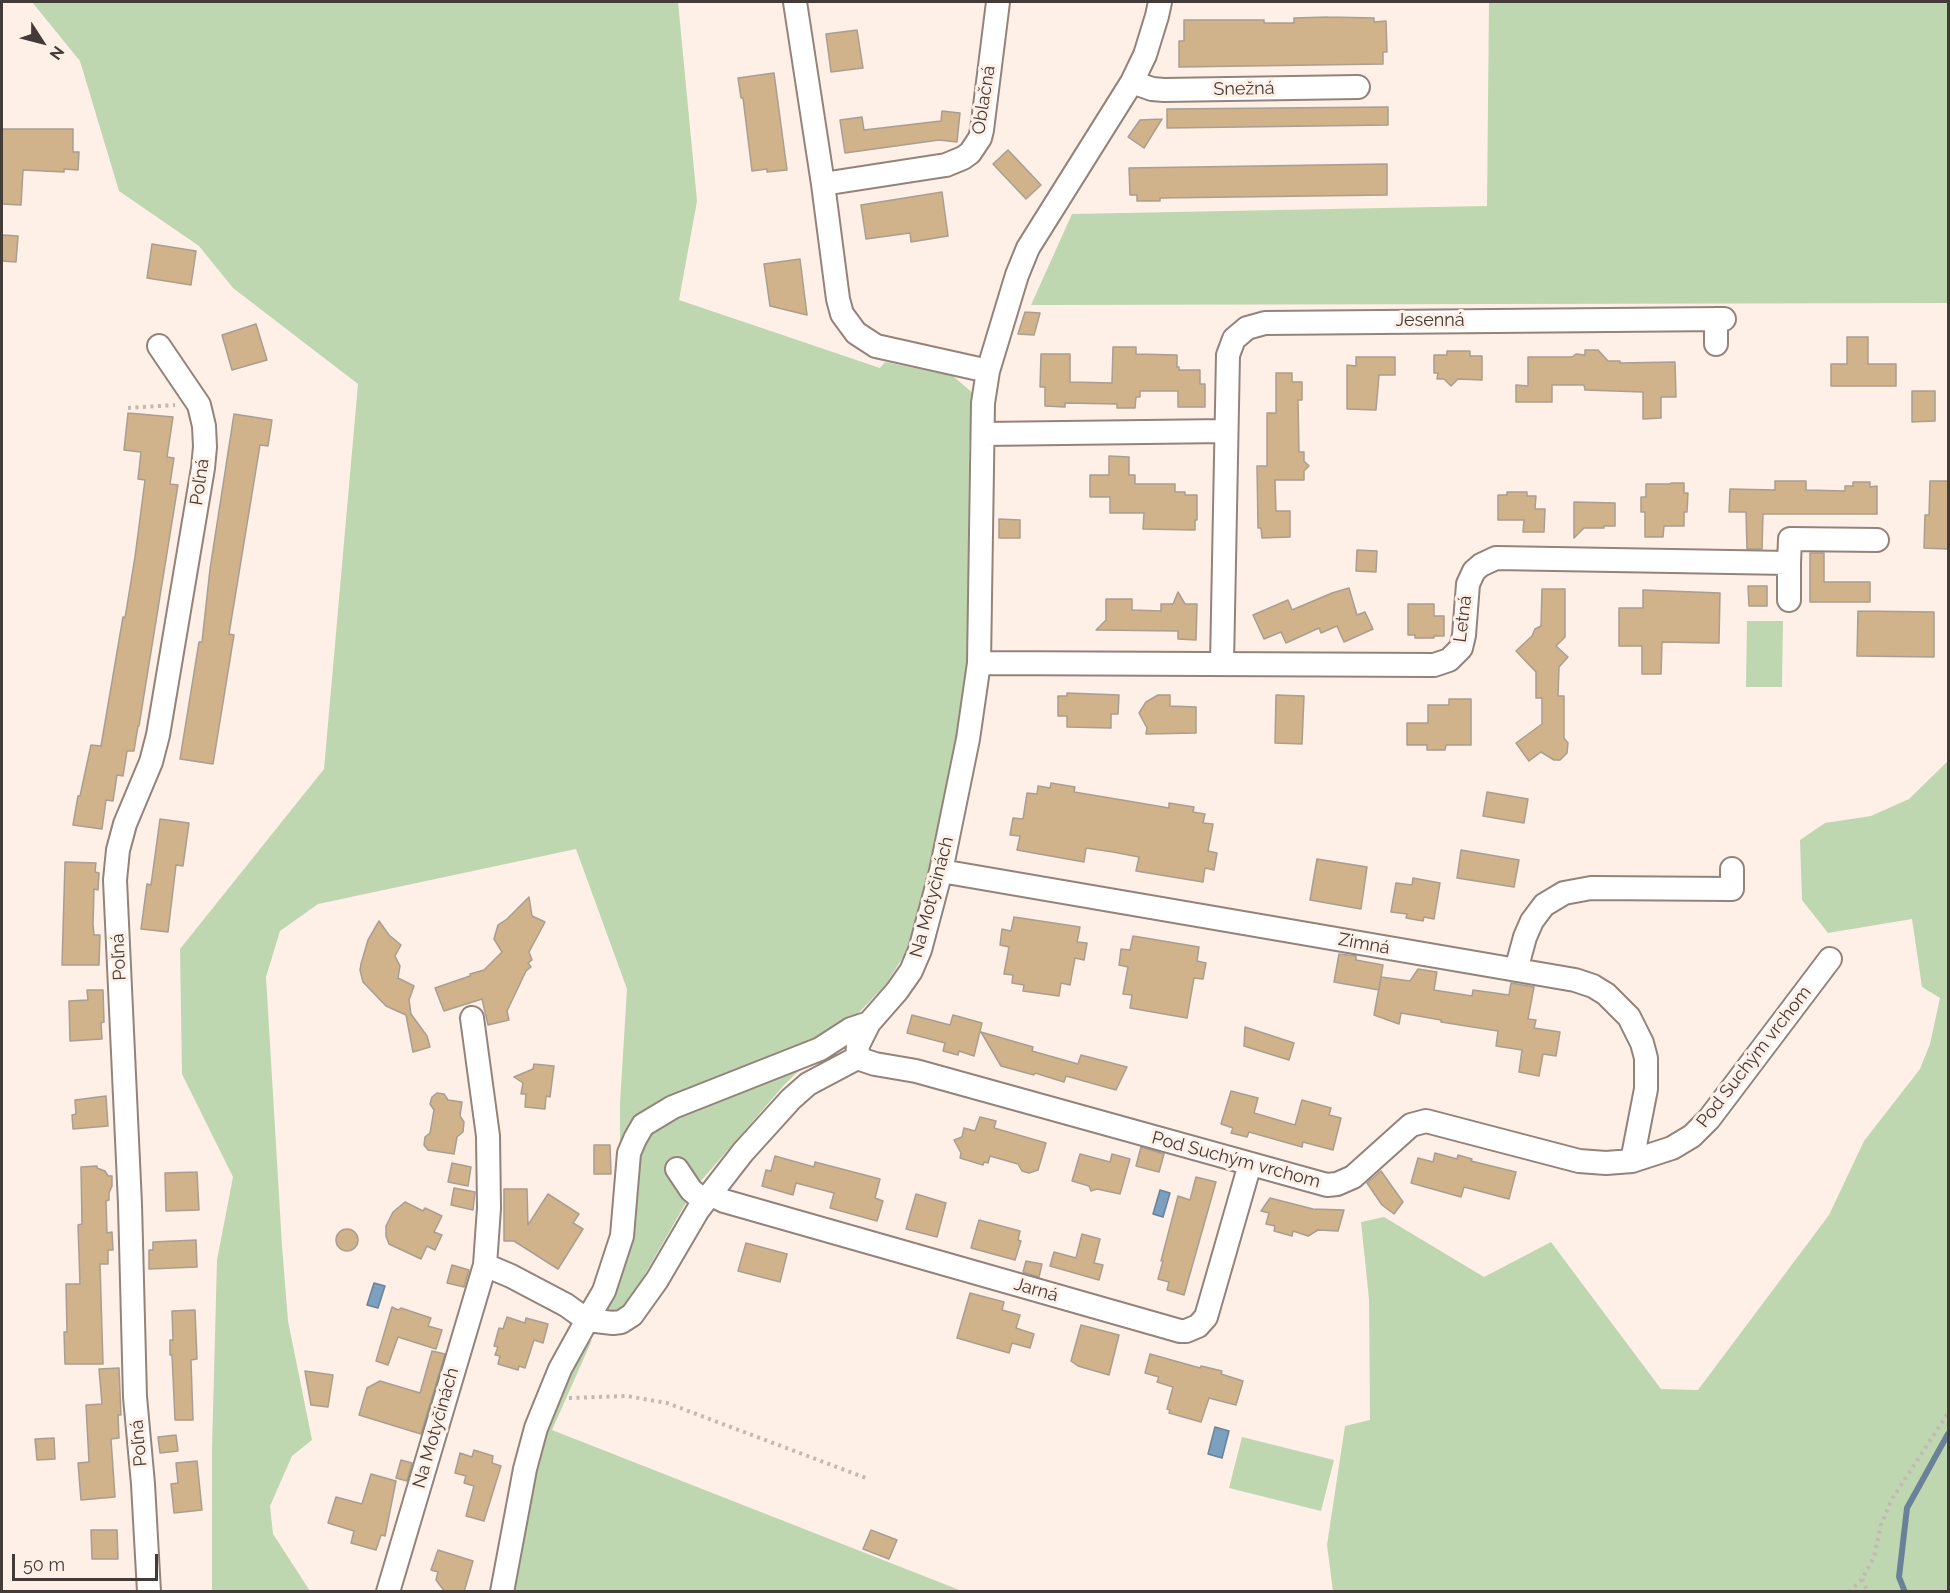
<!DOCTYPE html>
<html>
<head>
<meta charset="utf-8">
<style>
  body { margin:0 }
  #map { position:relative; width:1950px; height:1593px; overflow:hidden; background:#feefe7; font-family:Raleway,sans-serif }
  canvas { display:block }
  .frame { position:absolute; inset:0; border:3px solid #423b37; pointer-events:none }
  .north { position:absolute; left:12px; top:12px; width:60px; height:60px; -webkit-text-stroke:4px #feefe7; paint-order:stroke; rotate:126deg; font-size:16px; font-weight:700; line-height:24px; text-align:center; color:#423b37 }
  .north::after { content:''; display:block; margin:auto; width:21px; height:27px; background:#423b37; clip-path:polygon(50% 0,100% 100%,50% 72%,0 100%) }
  .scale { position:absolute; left:12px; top:1554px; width:146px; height:27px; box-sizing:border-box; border:3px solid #423b37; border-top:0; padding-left:8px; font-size:18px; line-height:21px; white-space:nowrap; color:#423b37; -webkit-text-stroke:4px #feefe7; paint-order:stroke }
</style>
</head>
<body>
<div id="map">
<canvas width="1950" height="1593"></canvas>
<div class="frame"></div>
<div class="north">N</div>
<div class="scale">50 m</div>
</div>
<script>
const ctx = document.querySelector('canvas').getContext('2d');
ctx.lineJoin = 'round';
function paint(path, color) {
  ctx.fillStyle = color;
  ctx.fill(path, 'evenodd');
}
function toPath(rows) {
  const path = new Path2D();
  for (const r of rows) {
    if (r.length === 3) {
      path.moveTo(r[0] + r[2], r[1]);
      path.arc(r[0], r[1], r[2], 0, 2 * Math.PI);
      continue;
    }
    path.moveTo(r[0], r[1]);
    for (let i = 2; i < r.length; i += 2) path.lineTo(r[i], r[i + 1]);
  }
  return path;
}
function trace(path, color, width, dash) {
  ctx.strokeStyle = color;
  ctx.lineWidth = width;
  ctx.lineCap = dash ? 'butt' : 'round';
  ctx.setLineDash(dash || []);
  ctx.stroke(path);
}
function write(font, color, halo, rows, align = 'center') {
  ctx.font = font + ' Raleway,sans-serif';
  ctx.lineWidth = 6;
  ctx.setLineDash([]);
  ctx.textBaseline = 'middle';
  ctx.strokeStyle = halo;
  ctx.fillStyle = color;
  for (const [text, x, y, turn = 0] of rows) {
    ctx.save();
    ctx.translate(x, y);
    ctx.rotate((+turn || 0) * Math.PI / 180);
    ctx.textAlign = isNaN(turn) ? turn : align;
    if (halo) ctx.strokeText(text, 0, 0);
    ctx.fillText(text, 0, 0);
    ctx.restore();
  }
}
paint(toPath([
  [32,2,678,2,697,201,679,300,880,368,885,362,953,376,975,395,969,446,968,661,949,788,912,943,886,984,850,1022,785,1084,700,1182,691,1194,629,1302,624,1307,605,1313,616,1242,620,1174,620,1103,627,989,576,849,318,904,280,931,266,977,282,1246,288,1321,312,1440,292,1456,270,1506,273,1534,310,1591,212,1591,212,1448,217,1260,233,1177,182,1074,180,949,324,769,358,384,233,288,199,246,119,191,80,61],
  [1489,2,1948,2,1948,303,1031,305,1072,214,1487,206],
  [1747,621,1783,621,1782,687,1746,687],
  [1948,761,1948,1591,1333,1591,1327,1545,1345,1426,1370,1420,1369,1299,1361,1222,1384,1217,1484,1277,1551,1242,1661,1389,1698,1390,1829,1215,1864,1141,1920,1069,1930,1044,1940,998,1922,987,1912,919,1828,933,1802,900,1800,840,1825,823,1871,816,1909,799],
  [592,1340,552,1430,962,1591,511,1592,525,1508,546,1425,573,1366,588,1343],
  [1242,1437,1334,1460,1321,1511,1229,1488]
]), '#bed7b0');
const water = toPath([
  [1160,1190,1170,1193,1163,1217,1153,1214,1160,1190],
  [374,1283,385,1286,378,1308,367,1305,374,1283],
  [1215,1427,1229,1431,1222,1458,1208,1454,1215,1427]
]);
paint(water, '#7ba0c0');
trace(water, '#6a8297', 1.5);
trace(toPath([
  [1905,1592,1899,1577,1907,1508,1948,1434]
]), '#6a8297', 6);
const building = toPath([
  [1328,17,1374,18,1374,22,1386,21,1387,52,1383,52,1383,64,1179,67,1179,41,1184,41,1184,20,1264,20,1264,23,1294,23,1294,18,1328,17],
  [857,30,863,68,831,72,826,34,857,30],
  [774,73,787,170,767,172,767,169,752,171,743,98,741,98,738,78,774,73],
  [1388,107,1388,125,1167,128,1167,109,1388,107],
  [942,111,960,113,957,142,939,140,845,153,840,120,862,117,864,130,881,128,941,121,942,111],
  [1162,119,1144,148,1128,137,1140,120,1162,119],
  [2,129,73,129,73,152,79,152,78,170,64,169,64,172,23,170,21,205,2,204,2,129],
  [1008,150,1041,185,1026,199,993,164,1008,150],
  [1387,164,1387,195,1160,198,1160,201,1137,201,1137,195,1130,195,1129,168,1387,164],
  [942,192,948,236,911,242,910,233,866,239,861,205,942,192],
  [2,235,18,236,16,262,2,261,2,235],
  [152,244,196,251,191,285,147,278,152,244],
  [800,259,807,315,770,306,764,264,800,259],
  [1025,312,1040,313,1034,335,1018,334,1025,312],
  [256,324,267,360,232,370,222,335,256,324],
  [1847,337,1868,337,1868,364,1896,364,1896,386,1831,386,1831,364,1847,364,1847,337],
  [1113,347,1136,347,1136,354,1177,355,1177,367,1179,367,1179,370,1200,370,1200,384,1205,384,1205,407,1178,407,1178,391,1140,391,1140,397,1136,397,1135,408,1117,408,1117,404,1065,403,1065,407,1045,406,1045,387,1040,387,1041,354,1070,354,1070,382,1112,383,1113,347],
  [1585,350,1598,350,1608,361,1620,361,1620,363,1675,362,1676,397,1661,397,1661,418,1643,419,1643,392,1585,390,1584,385,1552,385,1552,402,1516,402,1516,385,1528,386,1528,357,1572,357,1576,354,1585,355,1585,350],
  [1447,351,1470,351,1470,356,1482,356,1482,380,1458,379,1451,386,1444,379,1437,379,1438,373,1434,373,1434,355,1447,355,1447,351],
  [1356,357,1395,357,1395,375,1379,375,1376,410,1347,409,1347,365,1356,366,1356,357],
  [1276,373,1292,373,1292,382,1302,382,1302,400,1298,400,1299,452,1304,452,1304,461,1309,466,1304,471,1304,480,1275,480,1276,511,1290,511,1290,537,1262,538,1261,528,1258,528,1257,466,1267,466,1267,413,1276,413,1276,373],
  [1912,391,1935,391,1935,421,1912,422,1912,391],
  [128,413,173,417,167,457,174,458,170,484,178,485,139,726,138,726,134,751,127,751,123,776,117,775,113,801,106,800,102,829,73,825,78,796,80,796,91,745,101,746,123,617,125,618,135,557,145,480,138,479,141,452,124,450,128,413],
  [234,414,272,420,268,446,260,445,229,634,234,635,213,764,180,759,199,642,202,642,210,569,234,414],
  [1109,456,1129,457,1129,475,1135,475,1135,484,1175,484,1175,492,1185,492,1185,495,1197,495,1197,520,1195,520,1195,530,1143,529,1144,513,1110,513,1110,497,1090,497,1090,475,1109,475,1109,456],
  [1775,481,1806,481,1806,490,1845,491,1845,486,1853,486,1853,482,1870,482,1870,487,1877,486,1877,514,1763,514,1762,549,1747,549,1746,512,1729,512,1730,489,1775,490,1775,481],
  [1930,481,1948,481,1948,549,1924,548,1925,515,1929,515,1930,481],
  [1671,483,1684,483,1684,493,1688,493,1687,512,1684,512,1684,526,1664,526,1663,537,1645,537,1645,512,1641,512,1641,497,1646,497,1646,484,1670,484,1671,483],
  [1507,492,1527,492,1527,496,1536,496,1535,509,1545,509,1544,532,1523,532,1524,520,1498,520,1498,495,1507,495,1507,492],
  [1574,502,1615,503,1615,526,1604,526,1604,528,1584,528,1574,538,1574,502],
  [999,519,1020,520,1020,538,999,538,999,519],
  [1357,550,1377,551,1376,572,1356,571,1357,550],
  [1810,553,1824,553,1824,582,1870,582,1870,602,1810,602,1810,553],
  [1748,586,1767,586,1767,606,1749,606,1748,586],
  [1349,588,1357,615,1365,612,1373,629,1344,642,1337,626,1321,633,1319,628,1286,643,1281,632,1264,639,1253,615,1288,600,1292,610,1332,593,1349,588],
  [1542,589,1565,589,1565,637,1556,646,1568,657,1559,667,1558,696,1564,696,1564,738,1568,743,1567,753,1560,760,1554,760,1541,752,1529,761,1516,743,1542,724,1542,698,1536,698,1536,672,1516,651,1532,636,1535,629,1541,626,1542,589],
  [1643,590,1720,593,1719,643,1662,642,1661,674,1642,674,1642,646,1619,646,1619,608,1643,608,1643,590],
  [1178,592,1185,604,1197,604,1196,640,1178,639,1178,631,1096,630,1106,620,1106,599,1132,599,1132,610,1161,611,1161,604,1173,604,1178,592],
  [1408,604,1434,604,1434,616,1444,616,1444,636,1434,636,1434,638,1415,638,1415,635,1408,635,1408,604],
  [1858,611,1934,612,1934,657,1857,656,1858,611],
  [1067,693,1119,695,1118,714,1111,714,1111,728,1067,727,1067,716,1058,716,1058,696,1067,696,1067,693],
  [1158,695,1170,695,1170,706,1196,707,1196,733,1146,734,1147,728,1139,713,1146,702,1158,695],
  [1276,695,1304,696,1302,744,1275,743,1276,695],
  [1449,699,1471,699,1471,745,1446,745,1445,750,1427,750,1427,745,1407,745,1407,723,1428,723,1428,705,1449,705,1449,699],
  [1051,783,1075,787,1074,792,1122,800,1169,808,1169,803,1194,807,1193,812,1205,814,1203,823,1213,824,1208,851,1217,853,1214,870,1205,868,1203,882,1136,871,1139,857,1113,852,1086,848,1084,862,1017,850,1020,836,1010,835,1013,818,1023,819,1027,793,1037,794,1038,786,1050,788,1051,783],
  [1487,792,1528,799,1524,823,1483,816,1487,792],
  [160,819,189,823,183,866,176,865,168,932,141,929,147,884,151,885,160,819],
  [1461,850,1519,860,1514,887,1457,878,1461,850],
  [1317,859,1367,867,1361,909,1310,900,1317,859],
  [65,862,96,863,95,872,99,873,98,890,94,889,93,924,94,935,100,935,99,965,62,965,65,862],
  [1413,878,1440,883,1434,919,1424,917,1423,921,1406,918,1407,914,1391,912,1396,883,1412,885,1413,878],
  [529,897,532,916,545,922,529,952,532,960,528,963,531,967,526,971,507,1011,509,1020,488,1025,482,999,444,1011,435,988,470,976,470,974,484,970,502,952,494,939,498,925,507,919,529,897],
  [1014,917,1080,927,1077,942,1087,943,1084,960,1075,958,1070,985,1061,983,1059,996,1023,991,1024,985,1012,983,1013,975,1004,974,1009,947,1000,945,1002,929,1011,931,1014,917],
  [379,921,389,935,401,945,395,956,400,966,398,978,414,986,409,1000,411,1014,427,1036,430,1047,413,1052,406,1015,386,1006,363,982,360,970,361,964,368,940,379,921],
  [1133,936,1199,947,1197,961,1206,963,1203,979,1194,978,1187,1018,1130,1008,1132,995,1123,994,1128,967,1119,965,1121,949,1130,950,1133,936],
  [1339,954,1356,956,1356,960,1383,965,1379,990,1334,982,1339,954],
  [1418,969,1437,972,1434,990,1472,996,1473,990,1509,995,1511,983,1534,987,1528,1019,1536,1020,1534,1028,1560,1032,1556,1056,1543,1054,1539,1076,1519,1072,1522,1050,1496,1046,1498,1031,1441,1022,1441,1020,1401,1013,1399,1024,1374,1015,1381,977,1410,981,1418,969],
  [87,990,103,990,104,1022,101,1023,102,1039,70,1041,69,1001,88,1000,87,990],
  [912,1015,950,1025,953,1015,982,1023,974,1056,959,1051,958,1055,943,1051,945,1043,907,1033,912,1015],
  [1245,1027,1294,1043,1289,1060,1244,1046,1245,1027],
  [981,1032,1033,1047,1032,1051,1078,1064,1081,1055,1127,1067,1116,1090,1066,1076,1064,1082,1035,1073,1034,1075,1001,1066,981,1032],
  [534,1064,554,1066,550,1097,546,1096,545,1109,525,1107,526,1094,521,1094,523,1083,514,1077,533,1069,534,1064],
  [1231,1091,1258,1098,1254,1113,1295,1125,1302,1100,1331,1108,1329,1115,1341,1118,1333,1150,1303,1142,1302,1147,1249,1132,1247,1137,1231,1133,1233,1128,1221,1124,1231,1091],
  [437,1093,444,1094,448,1100,462,1102,460,1116,464,1122,463,1132,457,1137,454,1154,428,1150,424,1145,425,1137,430,1133,434,1110,430,1104,432,1097,437,1093],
  [106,1096,108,1126,73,1129,72,1115,76,1114,75,1100,106,1096],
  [980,1117,996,1121,994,1128,1046,1143,1038,1170,1029,1173,1022,1171,1018,1164,990,1156,988,1163,984,1162,983,1165,960,1158,961,1153,954,1140,962,1137,964,1128,975,1131,980,1117],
  [594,1145,610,1145,611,1174,594,1174,594,1145],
  [1141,1147,1164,1154,1159,1172,1136,1166,1141,1147],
  [1435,1153,1457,1159,1458,1155,1472,1159,1471,1161,1516,1172,1509,1199,1464,1187,1461,1197,1411,1183,1418,1158,1433,1162,1435,1153],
  [1080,1154,1110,1162,1112,1154,1130,1159,1120,1194,1097,1189,1091,1191,1089,1186,1072,1181,1080,1154],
  [775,1156,814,1167,815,1162,880,1179,875,1198,883,1201,877,1221,830,1208,834,1193,796,1183,793,1195,762,1186,766,1170,771,1171,775,1156],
  [452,1163,471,1167,468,1186,448,1182,452,1163],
  [97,1166,97,1168,105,1171,108,1176,112,1176,112,1186,109,1193,109,1200,106,1201,107,1233,112,1232,113,1250,108,1250,108,1264,100,1264,103,1364,65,1364,64,1332,67,1332,66,1284,80,1284,78,1225,82,1224,81,1167,97,1166],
  [1381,1171,1403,1202,1394,1214,1382,1205,1367,1183,1381,1171],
  [197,1172,199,1210,166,1211,165,1173,197,1172],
  [1196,1177,1216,1182,1184,1295,1167,1290,1169,1282,1158,1279,1163,1261,1161,1261,1178,1196,1190,1200,1196,1177],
  [454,1188,475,1192,473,1210,451,1205,454,1188],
  [504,1189,527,1189,528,1225,548,1194,579,1214,573,1223,583,1229,558,1269,514,1241,504,1241,504,1189],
  [916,1194,946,1203,937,1237,906,1229,916,1194],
  [1270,1198,1313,1209,1344,1210,1338,1231,1318,1230,1308,1236,1293,1231,1292,1236,1274,1231,1275,1226,1266,1224,1269,1213,1261,1211,1270,1198],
  [405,1202,423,1211,425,1208,442,1216,434,1232,442,1235,435,1250,427,1246,421,1259,389,1244,386,1236,386,1226,393,1212,405,1202],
  [979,1220,1020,1231,1018,1240,1021,1241,1015,1260,971,1248,979,1220],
  [347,1240,11],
  [1082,1234,1100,1239,1094,1263,1103,1265,1099,1280,1050,1266,1054,1252,1076,1258,1082,1234],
  [196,1240,197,1267,149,1269,149,1250,153,1250,153,1242,196,1240],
  [746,1243,787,1254,780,1282,738,1271,746,1243],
  [1026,1261,1042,1264,1039,1277,1023,1272,1026,1261],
  [452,1265,469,1270,464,1287,447,1283,452,1265],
  [970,1293,1004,1302,1002,1310,1020,1315,1016,1328,1034,1334,1030,1348,1012,1343,1009,1353,957,1338,970,1293],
  [392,1307,398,1310,401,1308,431,1318,428,1326,442,1330,436,1349,398,1337,388,1365,376,1361,392,1307],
  [195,1310,197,1359,191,1360,193,1420,175,1420,172,1355,170,1355,170,1340,173,1340,172,1311,195,1310],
  [507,1317,525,1323,526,1318,548,1324,543,1343,534,1340,525,1368,519,1366,518,1370,498,1364,500,1356,495,1355,498,1347,494,1346,499,1328,503,1329,507,1317],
  [1081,1325,1119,1335,1109,1375,1078,1366,1071,1361,1081,1325],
  [432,1351,445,1354,421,1434,359,1415,367,1388,380,1381,420,1393,432,1351],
  [1150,1354,1200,1368,1201,1366,1222,1371,1221,1374,1243,1381,1236,1405,1209,1398,1201,1422,1169,1413,1170,1410,1167,1409,1173,1387,1157,1382,1159,1377,1145,1373,1150,1354],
  [119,1368,121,1415,118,1415,119,1438,111,1439,115,1497,81,1500,78,1463,89,1462,86,1405,102,1404,99,1369,119,1368],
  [305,1371,333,1375,328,1407,311,1405,305,1371],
  [176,1435,178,1451,160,1453,158,1437,176,1435],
  [54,1438,55,1459,37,1460,35,1439,54,1438],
  [474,1450,493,1456,492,1463,501,1466,484,1521,466,1516,474,1486,464,1483,466,1476,455,1473,460,1453,472,1457,474,1450],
  [401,1460,412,1463,407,1481,396,1478,401,1460],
  [197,1461,202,1510,174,1513,171,1484,178,1483,176,1463,197,1461],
  [371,1474,396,1481,385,1536,381,1535,376,1550,351,1543,354,1531,328,1523,336,1497,362,1504,371,1474],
  [91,1530,117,1530,118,1559,92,1559,91,1530],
  [871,1530,897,1540,889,1559,863,1549,871,1530],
  [438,1550,473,1561,464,1592,445,1592,436,1580,438,1572,431,1570,438,1550]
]);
paint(building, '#d0b28b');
trace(building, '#a99e90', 1.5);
const minor = toPath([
  [795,2,823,184,838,299,842,314,856,333,876,346,988,371],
  [1132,82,1152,89,1164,90,1358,87],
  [823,184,946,165,963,158,970,153,980,138,982,130,998,2],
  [1716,344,1716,319],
  [983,434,1226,431],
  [1789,600,1789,563],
  [979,663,1434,665,1449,660,1461,648,1464,635,1468,584,1474,571,1481,565,1496,558,1789,563,1790,539,1877,540],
  [1222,664,1228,355,1234,339,1247,328,1265,323,1724,319],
  [941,871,1575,980,1593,986,1606,994,1629,1017,1642,1043,1646,1058,1646,1089,1632,1161],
  [1516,970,1525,937,1532,921,1544,905,1564,893,1591,888,1732,889,1732,869],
  [857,1058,858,1045,869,1023,897,991,911,971,920,950,941,871,968,739,979,663,983,403,988,371,1017,275,1028,248,1132,82,1145,55,1157,16,1160,2],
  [857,1058,875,1064,916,1071,1327,1185,1337,1184,1353,1177,1411,1125,1426,1121,1579,1161,1606,1163,1632,1161,1672,1148,1692,1136,1709,1119,1830,959],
  [677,1169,691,1190,704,1201],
  [710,1194,724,1201,1180,1331,1186,1331,1198,1326,1206,1317,1250,1164],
  [485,1265,511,1276,566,1305,587,1320,604,1291,622,1236,629,1153,635,1139,643,1125,673,1107,820,1049,851,1029,869,1023],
  [149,1592,143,1484,135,1397,130,1204,115,880,118,850,125,824,151,762,158,735,203,468,205,447,204,426,199,405,159,346],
  [388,1592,485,1265,489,1208,488,1136,472,1018],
  [502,1592,525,1469,536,1428,560,1369,587,1320,613,1323,621,1322,632,1315,657,1280,698,1210,743,1152,791,1099,808,1084,857,1058]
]);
trace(minor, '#93837a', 26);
trace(toPath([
  [128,408,175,405],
  [569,1398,627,1396,667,1403,866,1478],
  [1862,1579,1868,1592],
  [1849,1592,1862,1579,1874,1557,1881,1525,1892,1499,1948,1413]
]), '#c4b8b1', 4, [3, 4.5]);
trace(minor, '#fff', 22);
write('18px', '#423b37', '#feefe7', [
  ["Snežná",1244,89,-1],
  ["Oblačná",984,100,-81],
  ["Jesenná",1430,321],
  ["Poľná",200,482,-82],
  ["Letná",1463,619,-83],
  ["Na Motyčinách",932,897,-75],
  ["Zimná",1364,944,10],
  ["Poľná",119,957,-93],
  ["Pod Suchým vrchom",1754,1057,-52],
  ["Pod Suchým vrchom",1236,1160,15],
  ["Jarná",1036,1290,16],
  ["Na Motyčinách",436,1428,-74],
  ["Poľná",139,1443,-95]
]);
</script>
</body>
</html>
